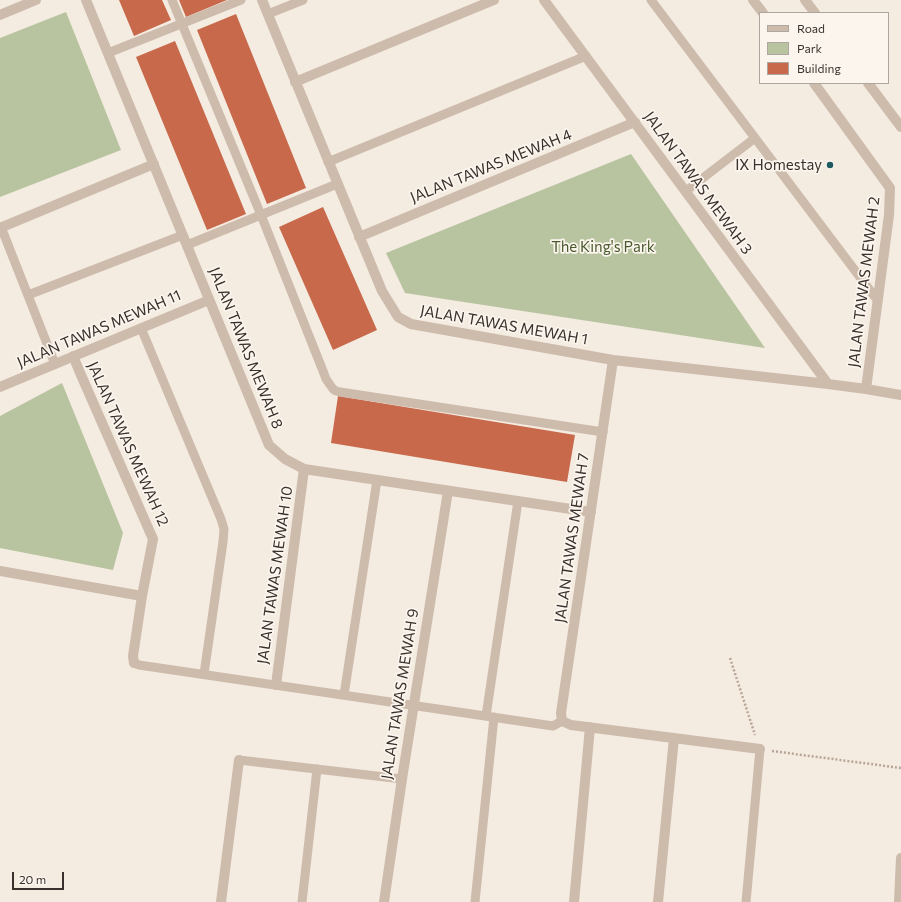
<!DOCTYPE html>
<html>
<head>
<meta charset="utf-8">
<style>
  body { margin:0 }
  #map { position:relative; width:901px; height:902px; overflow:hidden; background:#f4ebe1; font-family:Commissioner,sans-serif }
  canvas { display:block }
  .legend { position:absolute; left:759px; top:12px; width:130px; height:72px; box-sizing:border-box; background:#fbf5ee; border:1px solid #aea6a0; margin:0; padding:5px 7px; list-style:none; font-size:12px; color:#3b302b }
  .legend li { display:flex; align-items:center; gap:8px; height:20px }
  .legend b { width:20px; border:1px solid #aea6a0 }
  .scale { position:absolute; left:12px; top:872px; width:52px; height:18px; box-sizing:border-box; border:2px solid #3b302b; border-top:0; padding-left:5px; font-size:12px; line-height:14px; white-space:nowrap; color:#3b302b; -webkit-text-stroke:3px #fbf5ee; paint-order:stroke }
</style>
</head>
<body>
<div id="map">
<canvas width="901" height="902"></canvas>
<ul class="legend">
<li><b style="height:5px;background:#cdbbac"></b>Road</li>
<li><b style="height:11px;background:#b8c4a0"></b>Park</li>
<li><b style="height:11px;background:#c8694b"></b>Building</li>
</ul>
<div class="scale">20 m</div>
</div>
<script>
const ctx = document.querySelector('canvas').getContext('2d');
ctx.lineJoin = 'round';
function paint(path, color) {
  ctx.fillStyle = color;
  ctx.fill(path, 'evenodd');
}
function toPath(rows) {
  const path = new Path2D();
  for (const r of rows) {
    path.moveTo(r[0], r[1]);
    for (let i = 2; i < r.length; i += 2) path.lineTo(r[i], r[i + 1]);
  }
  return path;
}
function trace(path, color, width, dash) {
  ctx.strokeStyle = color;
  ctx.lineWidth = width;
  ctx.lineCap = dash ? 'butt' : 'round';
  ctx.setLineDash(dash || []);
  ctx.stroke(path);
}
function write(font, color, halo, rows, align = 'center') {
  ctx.font = font + ' Commissioner,sans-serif';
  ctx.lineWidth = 3.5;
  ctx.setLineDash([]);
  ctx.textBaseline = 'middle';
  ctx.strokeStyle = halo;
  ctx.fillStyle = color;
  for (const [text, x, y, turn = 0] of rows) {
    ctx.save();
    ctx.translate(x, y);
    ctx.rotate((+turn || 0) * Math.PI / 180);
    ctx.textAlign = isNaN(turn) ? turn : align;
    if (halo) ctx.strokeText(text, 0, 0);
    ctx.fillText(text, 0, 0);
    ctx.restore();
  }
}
paint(toPath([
  [66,12,121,150,0,197,0,38],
  [631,154,765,348,405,293,386,253],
  [62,383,123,533,113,570,0,548,0,416]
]), '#b8c4a0');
paint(toPath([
  [119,0,162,0,171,20,134,36],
  [179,0,227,0,186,17],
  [236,14,306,188,267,204,197,30],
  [175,41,246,214,207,230,136,57],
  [323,207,377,330,333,350,279,227],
  [338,396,575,435,567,482,331,443]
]), '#c8694b');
trace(toPath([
  [730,658,755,735],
  [772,751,901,768]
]), '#b9a596', 2.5, [2, 2]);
trace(toPath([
  [172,0,261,215,323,371,326,379,333,389,336,391,340,392,603,432],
  [651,0,878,301],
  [268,14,303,0],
  [108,53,241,0],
  [328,162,586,56],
  [686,191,755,138],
  [1,227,55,364],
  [187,245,337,184],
  [28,295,183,235],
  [141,328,221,519,224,529,223,542,204,674],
  [134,663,139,665,553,726,562,721],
  [344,695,377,480],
  [486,716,518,501],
  [239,760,402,779],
  [302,902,317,769],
  [475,902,494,717],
  [746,902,760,749]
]), '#cdbbac', 9);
trace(toPath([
  [86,0,269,445,285,459,304,469,591,512],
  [262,0,382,291,398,317,411,324,613,360,828,384,866,389,901,395],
  [544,0,828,384],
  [753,0,763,13],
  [0,15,36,0],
  [295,82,494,0],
  [814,83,890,188,889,215,866,389],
  [0,228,154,164],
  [359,237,635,122],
  [73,356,81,375,153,539,142,596,133,656,134,663],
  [613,360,561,713,562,721,571,725,760,749],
  [0,387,209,300],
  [0,571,142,596],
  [276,685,304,469],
  [221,902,239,760],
  [384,902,402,779,448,491],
  [574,902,590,727],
  [658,902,674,738],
  [899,902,901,858]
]), '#cdbbac', 10);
trace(toPath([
  [805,0,815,13],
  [868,83,901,127]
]), '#cdbbac', 10);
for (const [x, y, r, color] of [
  [830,165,4,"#1f5a5e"]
]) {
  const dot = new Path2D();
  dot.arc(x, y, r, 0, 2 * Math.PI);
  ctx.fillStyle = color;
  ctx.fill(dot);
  trace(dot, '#fbf5ee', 1.5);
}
write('15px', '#3b302b', '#fbf5ee', [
  ["IX Homestay",822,165]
], 'right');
write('15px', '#3b302b', '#fbf5ee', [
  ["JALAN TAWAS MEWAH 4",491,166,-22],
  ["JALAN TAWAS MEWAH 3",698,183,54],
  ["JALAN TAWAS MEWAH 2",864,282,-83],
  ["JALAN TAWAS MEWAH 1",504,325,10],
  ["JALAN TAWAS MEWAH 11",99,329,-23],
  ["JALAN TAWAS MEWAH 8",246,348,68],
  ["JALAN TAWAS MEWAH 12",128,444,66],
  ["JALAN TAWAS MEWAH 7",572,538,-82],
  ["JALAN TAWAS MEWAH 10",275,575,-82],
  ["JALAN TAWAS MEWAH 9",400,694,-81]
]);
write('15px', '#4a5a2e', '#fbf5ee', [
  ["The King's Park",603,247]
]);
</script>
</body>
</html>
